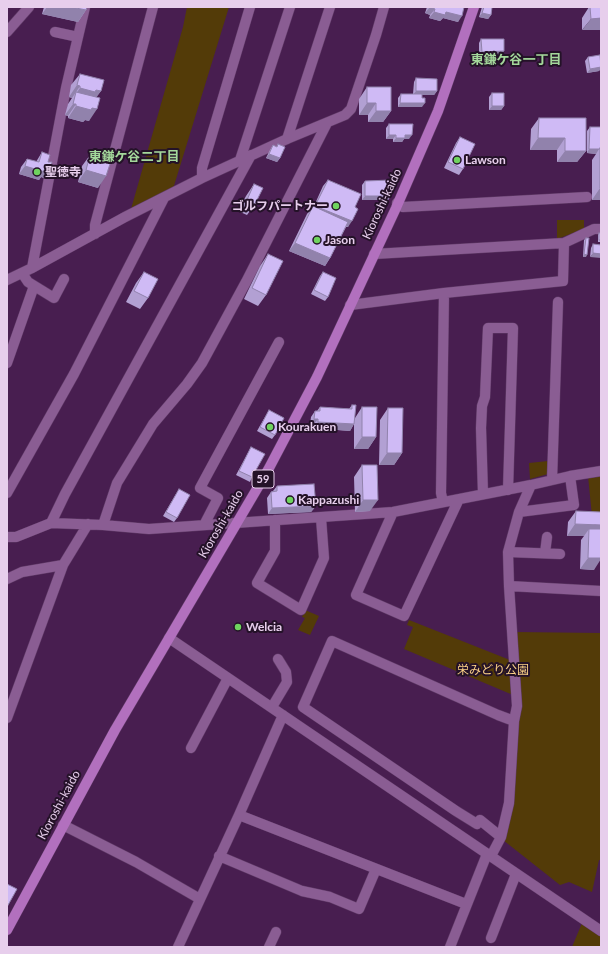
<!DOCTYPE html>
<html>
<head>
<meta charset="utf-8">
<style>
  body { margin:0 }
  #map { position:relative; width:608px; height:954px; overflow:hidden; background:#481e50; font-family:Lato,sans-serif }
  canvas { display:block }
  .frame { position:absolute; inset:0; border:8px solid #e7ceec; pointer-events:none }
</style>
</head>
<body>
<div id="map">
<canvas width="608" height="954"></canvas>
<div class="frame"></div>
</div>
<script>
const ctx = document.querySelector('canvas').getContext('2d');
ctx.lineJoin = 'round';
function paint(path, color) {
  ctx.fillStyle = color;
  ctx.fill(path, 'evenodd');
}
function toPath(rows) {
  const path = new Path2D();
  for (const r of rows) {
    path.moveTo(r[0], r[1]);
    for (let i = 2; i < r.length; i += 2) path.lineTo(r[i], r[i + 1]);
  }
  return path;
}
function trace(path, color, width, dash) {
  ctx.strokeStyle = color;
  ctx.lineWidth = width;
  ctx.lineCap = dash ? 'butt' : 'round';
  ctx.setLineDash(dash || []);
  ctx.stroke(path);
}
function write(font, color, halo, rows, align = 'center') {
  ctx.font = font + ' Lato,"Noto Sans JP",sans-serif';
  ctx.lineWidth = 4;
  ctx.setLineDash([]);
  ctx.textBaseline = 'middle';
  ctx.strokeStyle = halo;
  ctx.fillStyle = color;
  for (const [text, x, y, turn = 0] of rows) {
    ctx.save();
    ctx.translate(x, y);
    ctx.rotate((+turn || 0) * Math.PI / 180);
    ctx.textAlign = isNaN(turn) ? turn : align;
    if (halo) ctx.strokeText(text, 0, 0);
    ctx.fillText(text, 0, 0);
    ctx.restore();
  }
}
paint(toPath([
  [187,7,229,7,173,189,131,209,183,27],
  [557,220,584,220,584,229,557,239],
  [548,461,548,474,530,479,529,463],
  [601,474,601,515,592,516,588,476],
  [305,610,319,616,310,635,298,630,305,618,302,617],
  [409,620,510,660,513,695,404,649,413,627,407,625],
  [514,632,601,633,601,860,599,860,592,892,569,882,560,885,503,840,512,803],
  [582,923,601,935,601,947,572,947]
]), '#533b08');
const minor = toPath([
  [7,32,29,7],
  [55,32,78,37],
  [287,139,330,7],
  [240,160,290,7],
  [202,178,202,168,250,7],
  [397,203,403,207,587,197],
  [95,234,95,225,153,7],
  [374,254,564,243,594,229,601,229],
  [32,268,66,88,85,7],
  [22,273,28,282,54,298,64,279],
  [7,280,32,268,125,217,202,178,287,139,345,115,351,109,376,35,384,7],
  [350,305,444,293,563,281,564,243],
  [7,363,34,286],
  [552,480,558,302],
  [7,493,74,374,164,198],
  [483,494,481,428,482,406,485,397,488,328,513,328,508,490],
  [443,502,441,493,444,293],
  [393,512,356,595,404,616,459,499],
  [519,512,574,505,570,476],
  [275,520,275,551,257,583,301,610,324,558,321,518],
  [51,523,65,494,251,155],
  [103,525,117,483,153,424,187,384,202,363,246,282,327,123],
  [204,525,218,498,200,488,279,342],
  [7,537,16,537,51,523,103,525,149,529,393,512,531,485,570,476,601,471],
  [508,552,560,554],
  [545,553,547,537],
  [7,579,22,572,63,565],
  [509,586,601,591],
  [169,638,601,931],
  [272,707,287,682,286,672,278,659],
  [7,718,63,565,88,524],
  [191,748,228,678],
  [239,815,466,904],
  [63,825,136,862,200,899],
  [501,837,480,820,477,824,456,811,303,707,332,641,498,715,514,721],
  [219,856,302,891,330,897,359,909,376,869],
  [491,856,501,837,509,803,514,721,517,706,509,586,508,552,519,512,531,485],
  [491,938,516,874],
  [178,947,239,815,283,715],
  [269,947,276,932],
  [450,947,487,854]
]);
const primary = toPath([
  [7,930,115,730,268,470,317,377,396,208,438,111,474,7]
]);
trace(minor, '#613c68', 11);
trace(primary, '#613c68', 11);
trace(minor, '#8a5d93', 10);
trace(primary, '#b270be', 10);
paint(toPath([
  [44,7,87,7,86,10,78,22,42,14],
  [427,7,464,7,458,22,443,18,440,21,429,18,430,15,425,13],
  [482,7,492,7,491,15,488,19,479,17],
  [589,7,601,7,582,30,582,18],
  [481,39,501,55,479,56,479,43],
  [588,57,601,59,601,68,599,71,587,73,585,61],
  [80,74,101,91,96,97,89,121,85,120,83,122,68,118,68,116,65,115,68,104,72,98,69,97,71,85],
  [416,78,437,91,434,95,422,95,422,107,398,107,398,98,401,94,413,94,414,82],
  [367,87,391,111,383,122,368,122,368,115,359,115,359,99],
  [492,93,504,106,501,110,489,110,489,97],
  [539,118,586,151,577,162,557,162,557,150,530,150,531,129],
  [389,124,409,139,404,139,402,142,393,142,393,139,386,139,386,128],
  [590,127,601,127,601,200,592,200,592,160,596,154,587,153,587,131],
  [460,137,463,169,459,175,444,168,456,143],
  [278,144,280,158,277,162,266,158,270,150,273,145,276,147],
  [42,152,48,162,50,170,44,178,41,177,39,180,19,174,21,167,27,159,36,162],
  [90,155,98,188,78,182,82,166],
  [328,180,355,207,348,227,346,227,330,258,325,266,289,251,307,214,313,206,314,206,323,186],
  [365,181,391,196,388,200,362,200,362,185],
  [254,184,255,204,247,215,238,211,246,196],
  [599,233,601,242,598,242,598,235],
  [586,238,586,257,583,257,584,240],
  [593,244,601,245,590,257,591,248],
  [268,254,266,295,258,306,244,299,260,266],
  [144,272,148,298,140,309,126,302,136,283],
  [323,272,328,297,325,301,311,294,320,276],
  [352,405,355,418,362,407,376,437,368,449,354,449,354,424,350,431,313,428,313,425,310,425,311,417,315,411,317,411,320,407,349,409],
  [388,408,402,453,394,465,379,465,380,420],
  [269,410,275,435,272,439,257,431],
  [251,447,252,477,250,482,236,475,249,451],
  [362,465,370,511,355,512,354,477],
  [277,486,316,506,311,512,268,514,267,498,271,492,273,491],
  [179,489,177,518,174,522,163,516],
  [576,511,600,529,594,570,580,569,581,540,584,536,567,536,568,522]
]), '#b2a0d3');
paint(toPath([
  [47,7,71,7,86,10,78,22,42,14],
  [430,7,435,9,430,15,425,13],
  [434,12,446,12,462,16,458,22,443,18,440,21,429,18],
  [482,13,491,15,488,19,479,17],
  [601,18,601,30,582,30,591,19],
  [504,51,501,55,479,56,482,52],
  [601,67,601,68,599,71,587,73,590,69],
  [77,85,80,86,72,98,69,97],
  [80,88,96,90,101,91,93,102,75,95],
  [416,91,437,91,434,95,413,95],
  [367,103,376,103,368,115,359,115],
  [400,103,425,103,422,107,398,107],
  [73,104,76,104,68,116,65,115],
  [76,106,92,108,97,109,89,121,85,120,83,122,68,118],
  [492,106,504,106,501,110,489,110],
  [376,111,391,111,383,122,368,122],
  [389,135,396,135,393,139,386,139],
  [405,135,412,135,409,139,404,139,402,142,393,142,396,138],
  [538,138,565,138,557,150,530,150],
  [589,149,599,149,596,154,587,153],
  [565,151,586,151,577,162,557,162],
  [269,154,280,158,277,162,266,158],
  [25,166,45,169,50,170,44,178,41,177,39,180,19,174],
  [86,170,106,176,98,188,78,182],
  [600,188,601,188,601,200,592,200],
  [365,196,391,196,388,200,362,200],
  [315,206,352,221,348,227,311,212],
  [295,243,330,258,325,266,289,251],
  [593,253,601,254,601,258,590,257],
  [584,254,587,255,586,257,583,257],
  [314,419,318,419,313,425,310,425],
  [318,422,354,424,350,431,313,428],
  [362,437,376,437,368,449,354,449],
  [387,453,402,453,394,465,379,465],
  [363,500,378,500,370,511,355,512],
  [316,506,311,512,268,514,272,508],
  [575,524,601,525,601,529,595,537,589,529,584,536,567,536],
  [588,558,601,558,601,559,594,570,580,569]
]), '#9182ac');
const building = toPath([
  [71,7,87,7,86,10,71,7],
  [430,7,464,7,462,16,446,12,445,15,434,12,435,9,430,7],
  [484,7,492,7,491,15,482,13,484,7],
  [590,7,601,7,601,18,591,19,590,7],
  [481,39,504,39,504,51,482,52,481,39],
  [600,55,601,67,590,69,588,57,600,55],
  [80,74,104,80,101,91,96,90,95,92,80,88,80,86,77,85,80,74],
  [416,78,437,79,437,91,416,91,416,78],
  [367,87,391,87,391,111,376,111,376,103,367,103,367,87],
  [76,92,100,98,97,109,92,108,91,110,76,106,76,104,73,104,76,92],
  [492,93,504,93,504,106,492,106,492,93],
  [401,94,422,94,422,98,425,98,425,103,400,103,401,94],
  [539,118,586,118,586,151,565,151,565,138,538,138,539,118],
  [389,124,413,124,412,135,405,135,405,138,396,138,396,135,389,135,389,124],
  [590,127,601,127,601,148,599,149,589,149,590,127],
  [460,137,475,144,463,169,448,162,460,137],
  [278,144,285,147,280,158,269,154,273,145,277,147,278,144],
  [600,148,601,148,601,188,600,188,600,148],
  [42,152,50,155,48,162,52,162,50,170,45,169,45,172,25,166,27,159,39,162,42,152],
  [90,155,111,161,106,176,86,170,90,155],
  [328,180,361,194,355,207,358,209,352,221,315,206,328,180],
  [391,180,391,196,365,196,365,181,391,180],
  [254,184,263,188,255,204,247,200,254,184],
  [313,206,348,222,330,258,295,243,313,206],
  [599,233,601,233,601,240,599,240,599,233],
  [586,238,589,238,587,255,584,254,586,238],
  [593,244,601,245,601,254,593,253,593,244],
  [268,254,283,261,266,295,252,288,268,254],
  [144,272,158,279,148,298,134,291,144,272],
  [323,272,336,278,328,297,314,290,323,272],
  [352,405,356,405,354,424,318,422,318,419,314,419,315,411,320,411,320,407,352,409,352,405],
  [362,407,377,407,376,437,362,437,362,407],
  [388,408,403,408,402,453,387,453,388,408],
  [269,410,284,418,275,435,260,427,269,410],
  [251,447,265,454,252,477,239,471,251,447],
  [362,465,377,465,378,500,363,500,362,465],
  [314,484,316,506,272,508,271,492,277,491,277,486,314,484],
  [179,489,190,495,177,518,166,512,179,489],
  [576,511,601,512,601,525,575,524,576,511],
  [589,529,601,529,601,558,588,558,589,529],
  [7,884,17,889,7,907,7,884]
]);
paint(building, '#cfbaf5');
trace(building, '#9182ac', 1);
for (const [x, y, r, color] of [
  [457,160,4,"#6fd35f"],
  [37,172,4,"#6fd35f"],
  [336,206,4,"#6fd35f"],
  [317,240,4,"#6fd35f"],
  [270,427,4,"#6fd35f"],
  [290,500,4,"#6fd35f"],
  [238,627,4,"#6fd35f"]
]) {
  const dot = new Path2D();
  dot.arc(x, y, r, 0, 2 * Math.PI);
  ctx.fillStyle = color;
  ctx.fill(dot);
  trace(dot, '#241228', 1.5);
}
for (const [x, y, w] of [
  [263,479,22]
]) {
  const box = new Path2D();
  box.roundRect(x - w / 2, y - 9, w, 18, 3);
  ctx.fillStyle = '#241228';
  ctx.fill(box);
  trace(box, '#e7ceec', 1);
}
write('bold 11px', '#e7ceec', null, [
  ["59",263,479]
]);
write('bold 12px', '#e7ceec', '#241228', [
  ["Lawson",465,160],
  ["聖徳寺",45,172],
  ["ゴルフパートナー",328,206,"right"],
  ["Jason",325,240],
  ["Kourakuen",278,427],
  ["Kappazushi",298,500],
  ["Welcia",246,627]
], 'left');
write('12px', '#e7ceec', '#241228', [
  ["Kioroshi-kaido",382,204,-65],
  ["Kioroshi-kaido",221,524,-60],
  ["Kioroshi-kaido",59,805,-62]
]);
write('12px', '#fbd187', '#241228', [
  ["栄みどり公園",493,670]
]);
write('bold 13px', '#a4d89b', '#241228', [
  ["東鎌ケ谷一丁目",516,60],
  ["東鎌ケ谷二丁目",134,157]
]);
</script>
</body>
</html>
